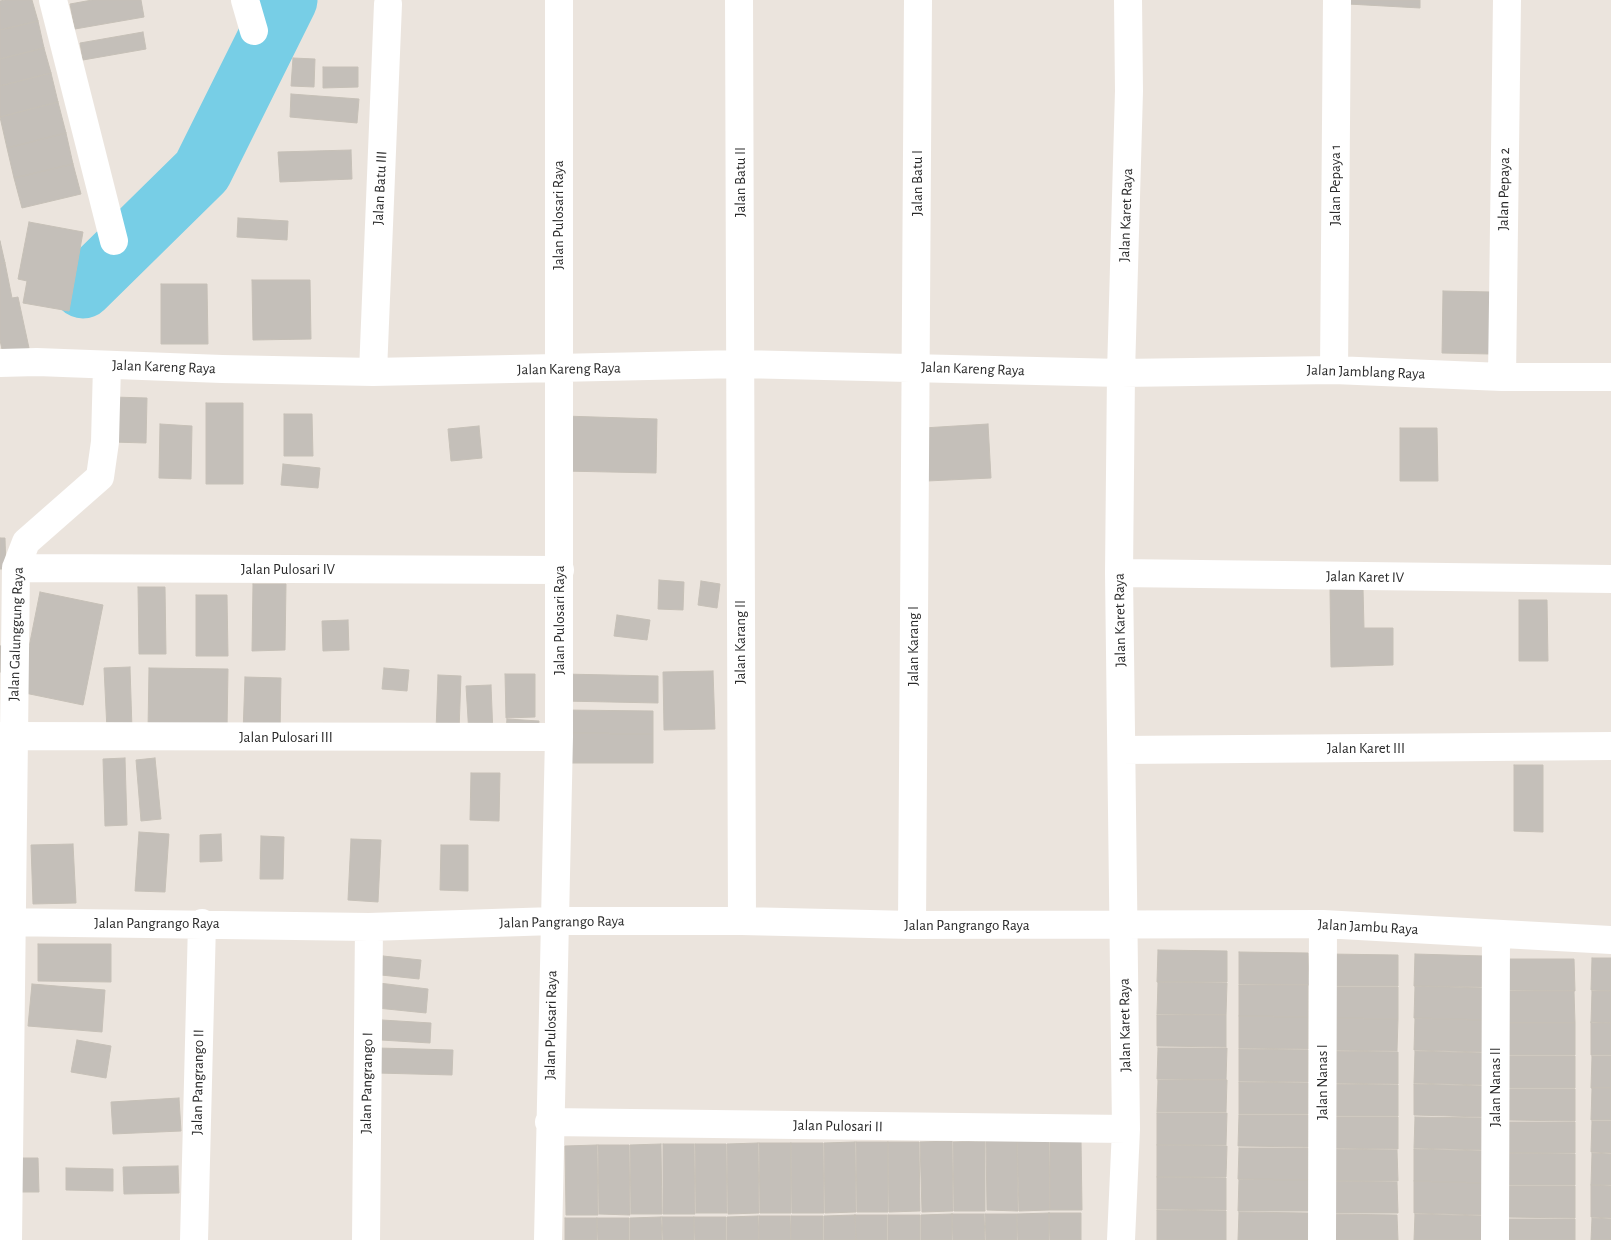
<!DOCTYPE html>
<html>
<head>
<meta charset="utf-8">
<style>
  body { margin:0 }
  canvas { display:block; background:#ebe4dd }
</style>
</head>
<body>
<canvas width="1611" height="1240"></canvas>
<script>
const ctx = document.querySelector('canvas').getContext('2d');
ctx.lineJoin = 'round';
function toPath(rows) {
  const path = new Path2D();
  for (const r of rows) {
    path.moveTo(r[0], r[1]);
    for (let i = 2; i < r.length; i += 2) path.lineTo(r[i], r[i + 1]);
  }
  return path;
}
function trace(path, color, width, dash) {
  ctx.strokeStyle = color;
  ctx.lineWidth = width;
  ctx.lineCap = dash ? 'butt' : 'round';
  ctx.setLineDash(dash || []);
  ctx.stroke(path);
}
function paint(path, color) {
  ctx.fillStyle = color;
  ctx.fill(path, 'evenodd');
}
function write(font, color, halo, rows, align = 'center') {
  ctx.font = font + ' "Alegreya Sans",sans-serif';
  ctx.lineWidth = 4;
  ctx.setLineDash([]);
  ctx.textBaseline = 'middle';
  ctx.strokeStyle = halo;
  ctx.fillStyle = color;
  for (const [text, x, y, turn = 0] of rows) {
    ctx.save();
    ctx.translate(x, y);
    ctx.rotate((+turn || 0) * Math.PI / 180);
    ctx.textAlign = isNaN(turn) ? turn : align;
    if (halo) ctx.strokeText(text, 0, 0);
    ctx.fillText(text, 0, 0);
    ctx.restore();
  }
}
trace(toPath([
  [83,288,202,171,287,0]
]), '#77cee6', 61);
const building = toPath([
  [5,0,32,0,38,21,0,30,0,1,5,0],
  [92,0,141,0,144,17,75,29,70,4,92,0],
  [1348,0,1420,0,1420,8,1348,4,1348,0],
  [38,21,44,48,0,59,0,30,38,21],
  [143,32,146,49,83,60,80,43,143,32],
  [44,48,51,73,0,86,0,59,44,48],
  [293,58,315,59,314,87,291,86,293,58],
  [323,67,358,67,358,87,323,88,323,67],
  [51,73,58,102,0,117,0,86,51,73],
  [291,94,359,99,357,123,290,117,291,94],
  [58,102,66,133,7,148,0,117,58,102],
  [66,133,73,164,14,178,7,148,66,133],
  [351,150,352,179,280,182,278,152,351,150],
  [73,164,81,194,22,208,14,178,73,164],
  [238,218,288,221,287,240,237,237,238,218],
  [29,222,83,232,69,311,23,303,27,281,18,279,29,222],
  [0,241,5,263,0,264,0,241],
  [5,263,12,298,18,297,29,348,3,354,0,340,0,264,5,263],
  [252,280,310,280,311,339,253,340,252,280],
  [161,284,207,284,208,344,161,344,161,284],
  [1443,291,1491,292,1490,354,1442,353,1443,291],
  [113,397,147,398,146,443,112,442,113,397],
  [206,403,243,403,243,484,206,484,206,403],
  [284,414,312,414,313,456,284,456,284,414],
  [564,416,657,419,656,473,563,471,564,416],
  [160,424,192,426,191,479,159,478,160,424],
  [988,424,991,478,927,481,923,428,988,424],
  [479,426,482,458,451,461,448,429,479,426],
  [1400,428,1437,428,1438,481,1400,481,1400,428],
  [283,464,320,468,318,488,281,485,283,464],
  [0,538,5,538,6,569,0,569,0,538],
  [659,580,684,582,683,610,658,609,659,580],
  [701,581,720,584,717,608,698,605,701,581],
  [253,584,286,584,285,650,252,651,253,584],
  [138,587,165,587,166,654,139,654,138,587],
  [1363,588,1364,628,1393,628,1393,665,1331,667,1330,589,1363,588],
  [40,592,103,605,83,705,20,692,40,592],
  [196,595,227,595,228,656,196,656,196,595],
  [1519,600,1547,600,1548,661,1519,661,1519,600],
  [617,615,650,620,647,640,614,636,617,615],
  [348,620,349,650,323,651,322,621,348,620],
  [0,646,3,646,1,672,0,672,0,646],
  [130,667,132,729,107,730,104,668,130,667],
  [149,668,228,669,227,729,148,729,149,668],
  [384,668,409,670,407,691,382,689,384,668],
  [713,671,715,729,664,730,663,672,713,671],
  [505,674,535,674,535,717,506,718,505,674],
  [563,674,658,676,658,703,563,701,563,674],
  [438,675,461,676,459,731,436,731,438,675],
  [245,677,281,678,280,734,243,733,245,677],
  [491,685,493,734,469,735,466,686,491,685],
  [565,710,653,711,653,734,565,733,565,710],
  [507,719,539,721,538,731,506,729,507,719],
  [565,733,653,734,653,763,565,763,565,733],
  [125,758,127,825,105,826,103,759,125,758],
  [155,758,161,819,141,821,136,760,155,758],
  [1514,765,1543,765,1543,832,1514,831,1514,765],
  [471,773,500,773,499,821,470,820,471,773],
  [139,832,169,834,165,892,135,891,139,832],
  [221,834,222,861,200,862,200,835,221,834],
  [261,836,284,837,283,879,260,879,261,836],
  [351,839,381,840,378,902,348,900,351,839],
  [73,844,76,903,33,904,31,845,73,844],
  [441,845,468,845,468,891,440,890,441,845],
  [38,944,111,944,111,982,38,981,38,944],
  [1158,950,1227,951,1227,982,1157,982,1158,950],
  [1239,952,1308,953,1309,985,1239,984,1239,952],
  [1329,954,1398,955,1398,986,1329,986,1329,954],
  [1415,954,1484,956,1484,987,1414,986,1415,954],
  [383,956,421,960,419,979,381,975,383,956],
  [1592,958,1611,958,1611,991,1591,990,1592,958],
  [1505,959,1574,959,1575,991,1505,990,1505,959],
  [1158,982,1227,983,1226,1015,1157,1014,1158,982],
  [379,983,428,989,426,1013,377,1008,379,983],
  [32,984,105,990,102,1032,28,1026,32,984],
  [1239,985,1308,985,1308,1017,1239,1016,1239,985],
  [1415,986,1484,988,1484,1020,1414,1018,1415,986],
  [1329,987,1398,987,1398,1019,1329,1018,1329,987],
  [1505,991,1574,991,1575,1023,1505,1023,1505,991],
  [1592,991,1611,991,1611,1023,1591,1023,1592,991],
  [1157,1015,1226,1015,1226,1047,1157,1046,1157,1015],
  [1239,1016,1308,1017,1308,1049,1239,1048,1239,1016],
  [1329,1018,1398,1019,1397,1051,1329,1050,1329,1018],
  [1415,1018,1484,1020,1483,1052,1414,1050,1415,1018],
  [382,1020,431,1023,430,1043,381,1040,382,1020],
  [1591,1022,1611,1023,1611,1055,1591,1055,1591,1022],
  [1505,1023,1575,1023,1575,1055,1505,1055,1505,1023],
  [77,1040,111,1046,106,1078,71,1072,77,1040],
  [378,1048,453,1050,452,1075,377,1073,378,1048],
  [1158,1048,1227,1048,1226,1080,1157,1079,1158,1048],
  [1239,1049,1308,1050,1308,1082,1239,1081,1239,1049],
  [1329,1051,1398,1052,1398,1084,1329,1083,1329,1051],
  [1415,1051,1484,1053,1484,1085,1414,1083,1415,1051],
  [1505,1056,1575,1056,1575,1088,1506,1088,1505,1056],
  [1592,1056,1611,1056,1611,1088,1591,1088,1592,1056],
  [1158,1080,1227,1080,1226,1112,1157,1112,1158,1080],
  [1239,1082,1308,1083,1308,1114,1239,1114,1239,1082],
  [1329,1084,1398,1085,1398,1116,1329,1116,1329,1084],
  [1414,1084,1484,1086,1483,1117,1414,1115,1414,1084],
  [1592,1088,1611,1088,1611,1120,1591,1120,1592,1088],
  [1505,1089,1575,1089,1575,1121,1505,1120,1505,1089],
  [179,1098,181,1131,113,1134,111,1102,179,1098],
  [1157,1113,1227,1113,1226,1145,1157,1145,1157,1113],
  [1239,1115,1308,1115,1308,1147,1238,1146,1239,1115],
  [1328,1117,1398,1117,1398,1149,1328,1148,1328,1117],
  [1415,1117,1484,1118,1483,1150,1414,1148,1415,1117],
  [1592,1121,1611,1121,1611,1153,1591,1152,1592,1121],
  [1506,1122,1575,1122,1575,1153,1505,1153,1506,1122],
  [1049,1140,1050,1210,1019,1211,1017,1141,1049,1140],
  [1050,1140,1081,1140,1082,1210,1050,1210,1050,1140],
  [952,1141,953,1211,922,1212,920,1142,952,1141],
  [985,1141,985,1211,954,1211,953,1142,985,1141],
  [986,1141,1017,1141,1018,1211,987,1210,986,1141],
  [855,1142,856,1212,825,1213,824,1143,855,1142],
  [856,1142,888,1142,888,1212,857,1212,856,1142],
  [888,1142,919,1142,920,1211,889,1212,888,1142],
  [758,1143,759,1213,728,1214,727,1144,758,1143],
  [759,1143,791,1143,791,1213,760,1213,759,1143],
  [791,1143,823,1143,824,1213,792,1213,791,1143],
  [661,1144,662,1214,631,1214,630,1145,661,1144],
  [663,1144,694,1144,695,1214,663,1214,663,1144],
  [695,1144,726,1144,727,1213,696,1213,695,1144],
  [597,1145,598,1215,566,1215,565,1146,597,1145],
  [598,1145,629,1145,630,1215,599,1214,598,1145],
  [1157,1145,1227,1146,1226,1177,1157,1177,1157,1145],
  [1239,1148,1308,1148,1308,1180,1238,1179,1239,1148],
  [1328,1149,1397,1150,1398,1181,1328,1181,1328,1149],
  [1414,1149,1484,1151,1483,1183,1414,1181,1414,1149],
  [1505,1153,1575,1154,1575,1185,1505,1185,1505,1153],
  [1592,1153,1611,1154,1611,1185,1591,1185,1592,1153],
  [19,1158,38,1158,39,1192,21,1192,19,1158],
  [178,1166,179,1193,124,1194,123,1167,178,1166],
  [66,1168,113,1169,113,1191,66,1190,66,1168],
  [1157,1177,1226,1178,1226,1210,1157,1209,1157,1177],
  [1239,1179,1308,1180,1308,1211,1238,1211,1239,1179],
  [1328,1181,1397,1182,1398,1213,1328,1213,1328,1181],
  [1414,1181,1484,1183,1483,1215,1414,1213,1414,1181],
  [1591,1185,1611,1186,1611,1218,1591,1217,1591,1185],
  [1505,1186,1575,1186,1575,1218,1505,1217,1505,1186],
  [1157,1210,1226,1211,1226,1240,1157,1240,1157,1210],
  [1239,1212,1308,1213,1308,1240,1238,1240,1239,1212],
  [1049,1213,1049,1240,1018,1240,1017,1214,1049,1213],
  [1049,1213,1081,1213,1081,1240,1050,1240,1049,1213],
  [952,1214,952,1240,921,1240,921,1215,952,1214],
  [952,1214,984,1214,985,1240,953,1240,952,1214],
  [985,1214,1017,1214,1017,1240,986,1240,985,1214],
  [1328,1214,1397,1215,1398,1240,1328,1240,1328,1214],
  [1415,1214,1483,1216,1483,1240,1414,1240,1415,1214],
  [855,1215,887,1215,887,1240,856,1240,855,1215],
  [855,1215,856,1240,824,1240,824,1216,855,1215],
  [888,1215,920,1215,920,1240,888,1240,888,1215],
  [758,1216,759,1240,727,1240,727,1217,758,1216],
  [759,1216,790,1216,791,1240,759,1240,759,1216],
  [791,1216,823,1216,823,1240,791,1240,791,1216],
  [661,1217,662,1240,630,1240,630,1218,661,1217],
  [662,1217,694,1217,694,1240,663,1240,662,1217],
  [694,1217,726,1217,726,1240,695,1240,694,1217],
  [565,1218,597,1218,597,1240,565,1240,565,1218],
  [597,1218,629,1218,629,1240,598,1240,597,1218],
  [1592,1218,1611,1219,1611,1240,1591,1240,1592,1218],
  [1505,1219,1575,1219,1575,1240,1506,1240,1505,1219]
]);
paint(building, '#c4bfb9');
trace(building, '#c6c0b7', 1);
trace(toPath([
  [53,0,114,241],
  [245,0,254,31],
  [739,0,742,921],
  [0,363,37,362,222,369,373,372,740,364,1121,373,1334,370,1502,377,1611,377],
  [1334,370,1337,0],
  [373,372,388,4],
  [1502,377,1507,0],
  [16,568,560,570],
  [1119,573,1611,579],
  [0,736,559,737],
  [1122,750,1611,746],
  [0,922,369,927,554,921,742,921,912,925,1323,924,1611,940],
  [912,925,918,0],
  [549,1122,1126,1129],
  [8,1240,16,568,26,542,100,477,105,442,107,365],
  [194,1240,202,923],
  [366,1240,369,927],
  [548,1240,559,737,559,0],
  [1121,1240,1126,1129,1119,573,1121,373,1129,91,1128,0],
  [1322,1240,1323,924],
  [1495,1240,1496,934]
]), '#fff', 28);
write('15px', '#2a2a2a', '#fff', [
  ["Jalan Batu II",740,182,-90],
  ["Jalan Batu I",917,183,-90],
  ["Jalan Pepaya 1",1335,185,-90],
  ["Jalan Batu III",380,188,-87],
  ["Jalan Pepaya 2",1504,189,-89],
  ["Jalan Pulosari Raya",558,215,-90],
  ["Jalan Karet Raya",1126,215,-88],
  ["Jalan Kareng Raya",164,367,2],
  ["Jalan Kareng Raya",569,369,-1],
  ["Jalan Kareng Raya",973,369,2],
  ["Jalan Jamblang Raya",1366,372,2],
  ["Jalan Pulosari IV",288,569],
  ["Jalan Karet IV",1365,577,1],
  ["Jalan Pulosari Raya",559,620,-90],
  ["Jalan Karet Raya",1120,620,-91],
  ["Jalan Galunggung Raya",16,634,-88],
  ["Jalan Karang II",740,642,-90],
  ["Jalan Karang I",913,646,-90],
  ["Jalan Pulosari III",286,737],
  ["Jalan Karet III",1366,748],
  ["Jalan Pangrango Raya",562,922,-1],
  ["Jalan Pangrango Raya",157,923],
  ["Jalan Pangrango Raya",967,925],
  ["Jalan Jambu Raya",1368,927,3],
  ["Jalan Pulosari Raya",551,1025,-89],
  ["Jalan Karet Raya",1125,1025,-91],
  ["Jalan Pangrango II",198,1082,-89],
  ["Jalan Nanas I",1322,1082,-90],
  ["Jalan Pangrango I",367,1083,-89],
  ["Jalan Nanas II",1495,1087,-90],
  ["Jalan Pulosari II",838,1126,1]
]);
</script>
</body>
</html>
